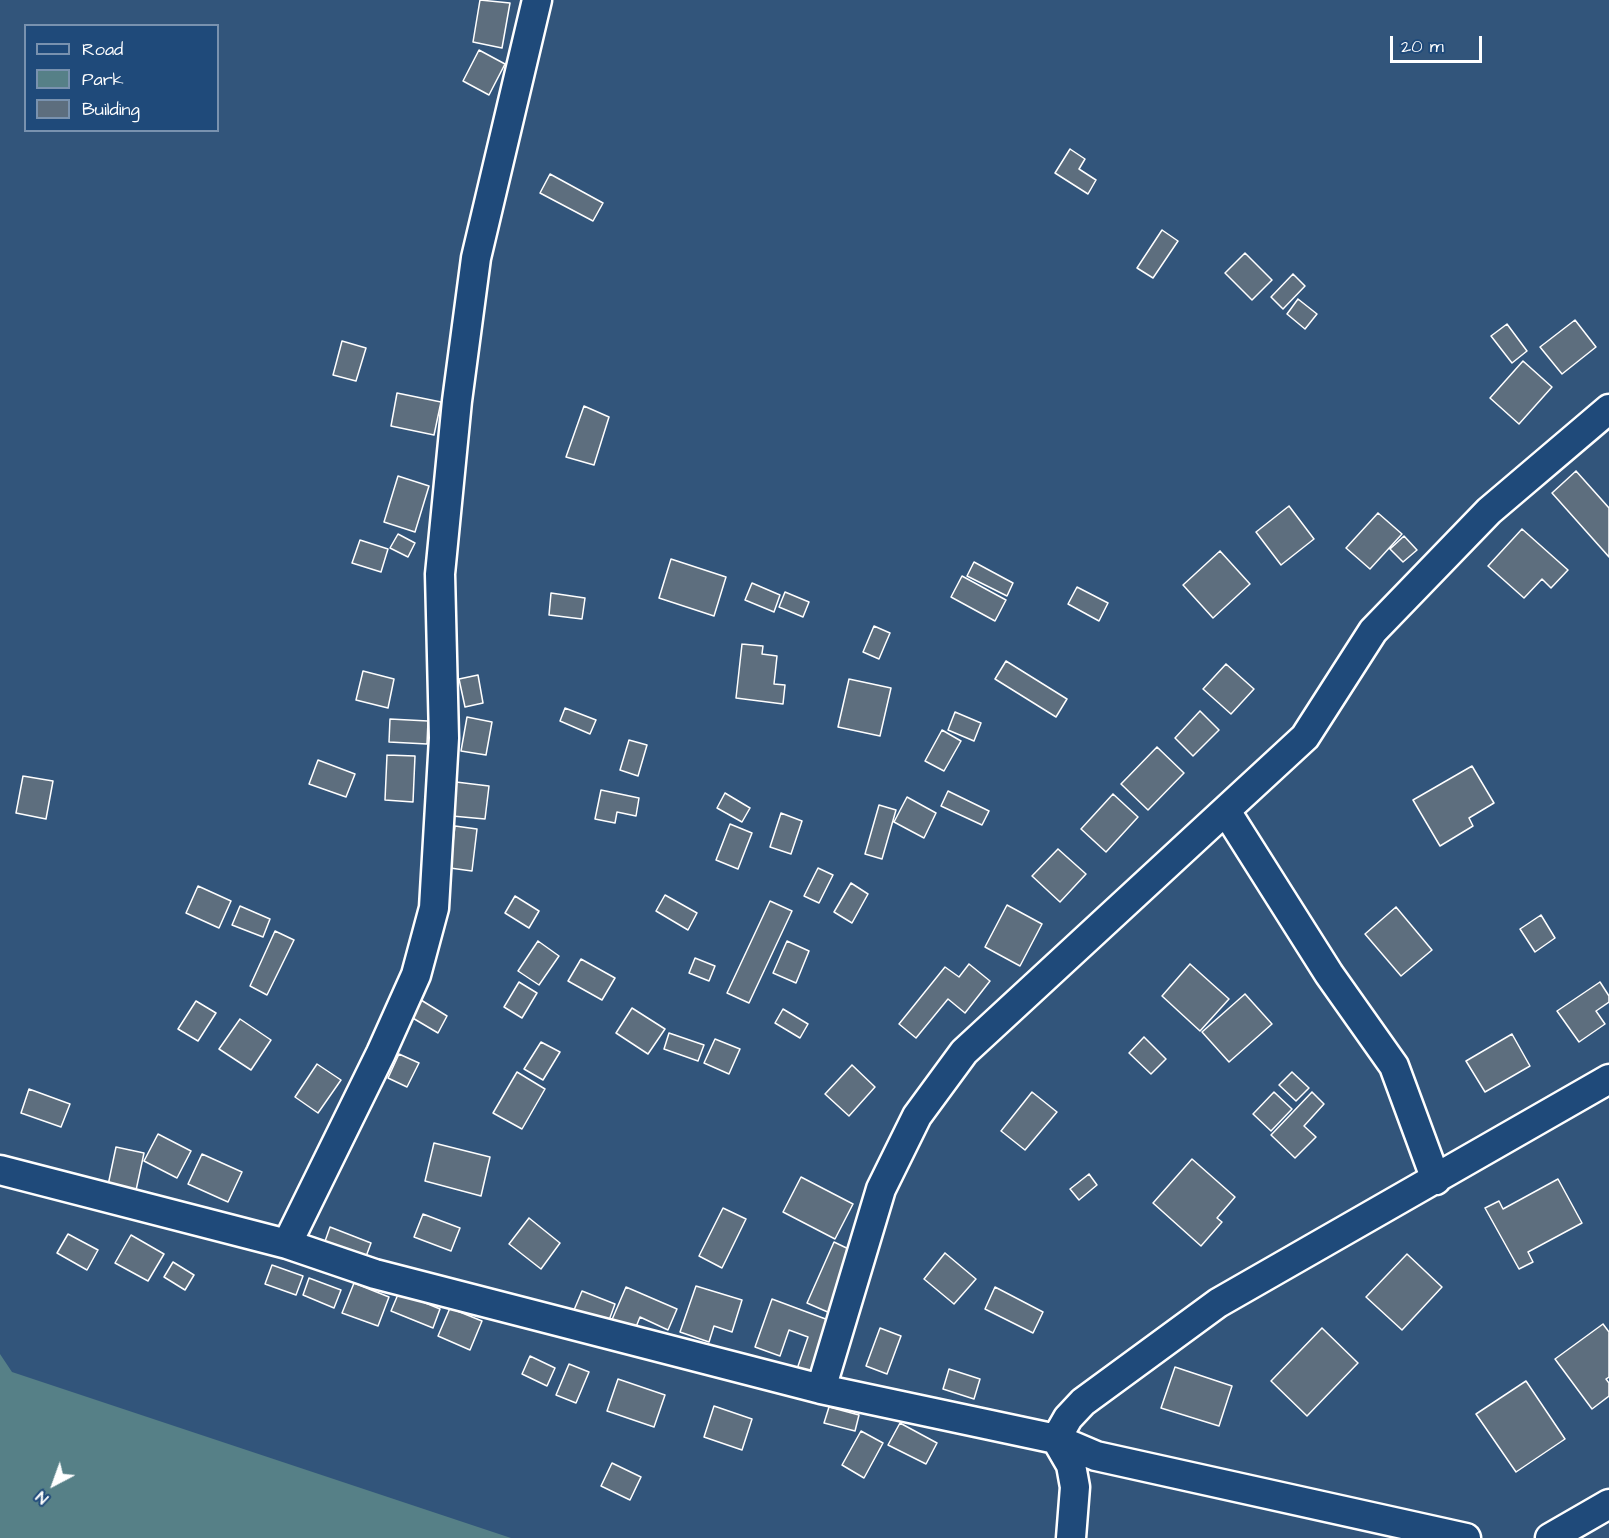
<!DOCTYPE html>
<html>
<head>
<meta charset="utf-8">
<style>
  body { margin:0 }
  #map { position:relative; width:1609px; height:1538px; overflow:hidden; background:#32557b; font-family:"Architects Daughter",sans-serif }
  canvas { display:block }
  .legend { position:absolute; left:24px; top:24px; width:195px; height:108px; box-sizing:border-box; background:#1f4a7a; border:2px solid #7992af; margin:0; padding:8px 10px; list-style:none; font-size:18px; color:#fff }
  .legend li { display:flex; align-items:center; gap:12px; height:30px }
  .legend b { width:30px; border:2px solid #7992af }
  .north { position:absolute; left:24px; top:1454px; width:60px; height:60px; -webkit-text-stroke:4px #1f4a7a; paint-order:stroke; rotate:221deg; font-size:16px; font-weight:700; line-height:24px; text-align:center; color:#fff }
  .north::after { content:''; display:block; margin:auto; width:21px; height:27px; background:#fff; clip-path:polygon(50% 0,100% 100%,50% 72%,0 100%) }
  .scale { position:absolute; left:1390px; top:36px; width:92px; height:27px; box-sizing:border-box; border:3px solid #fff; border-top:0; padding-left:8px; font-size:18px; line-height:21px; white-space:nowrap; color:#fff; -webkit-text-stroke:4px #1f4a7a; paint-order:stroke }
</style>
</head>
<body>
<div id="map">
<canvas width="1609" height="1538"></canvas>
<ul class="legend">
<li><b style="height:8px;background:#1f4a7a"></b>Road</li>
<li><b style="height:16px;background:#568087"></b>Park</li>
<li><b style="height:16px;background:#5d6e7e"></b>Building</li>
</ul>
<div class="north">N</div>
<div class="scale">20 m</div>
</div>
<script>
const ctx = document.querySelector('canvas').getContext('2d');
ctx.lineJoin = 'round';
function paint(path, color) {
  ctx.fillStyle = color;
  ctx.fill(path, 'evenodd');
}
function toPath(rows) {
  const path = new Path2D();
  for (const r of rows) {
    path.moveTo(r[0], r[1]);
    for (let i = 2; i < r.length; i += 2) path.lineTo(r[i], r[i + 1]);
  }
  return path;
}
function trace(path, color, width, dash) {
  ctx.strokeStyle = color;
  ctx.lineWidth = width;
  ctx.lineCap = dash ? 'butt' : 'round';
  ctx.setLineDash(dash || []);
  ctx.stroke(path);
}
paint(toPath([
  [0,1354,12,1372,511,1538,0,1538]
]), '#568087');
const building = toPath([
  [480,0,510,3,502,48,473,42,480,0],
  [479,50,505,64,489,95,463,81,479,50],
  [1070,149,1085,159,1079,169,1096,180,1088,194,1055,173,1070,149],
  [550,174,603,203,593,221,540,193,550,174],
  [1162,230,1178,241,1153,278,1137,268,1162,230],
  [1245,253,1272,280,1252,300,1225,273,1245,253],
  [1293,274,1305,286,1283,309,1271,297,1293,274],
  [1298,299,1317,314,1305,329,1287,314,1298,299],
  [1575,320,1596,347,1562,374,1540,347,1575,320],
  [1507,324,1527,351,1512,363,1491,336,1507,324],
  [342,341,366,348,356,381,333,375,342,341],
  [1523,361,1552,387,1519,424,1490,398,1523,361],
  [397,393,441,402,434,435,391,426,397,393],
  [584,406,609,417,594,465,566,457,584,406],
  [1576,471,1609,508,1609,557,1552,493,1576,471],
  [398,476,429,486,415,532,384,522,398,476],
  [1289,506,1314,539,1281,565,1256,532,1289,506],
  [1378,513,1402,534,1370,569,1346,548,1378,513],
  [1522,529,1568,570,1551,588,1542,579,1524,598,1488,566,1522,529],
  [398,534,415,543,408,557,390,548,398,534],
  [1404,536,1417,550,1403,562,1390,549,1404,536],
  [360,540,388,549,381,572,352,563,360,540],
  [1220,551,1250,584,1213,618,1183,585,1220,551],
  [671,559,726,577,714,616,659,598,671,559],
  [974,562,1013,583,1007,596,967,576,974,562],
  [962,576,1006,600,995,621,951,597,962,576],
  [752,583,780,595,774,612,745,600,752,583],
  [1077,587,1108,603,1099,621,1068,604,1077,587],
  [785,592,809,602,803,617,779,607,785,592],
  [551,593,585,598,582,619,549,615,551,593],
  [874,626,890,633,879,659,863,652,874,626],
  [742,644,763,646,762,654,777,656,774,684,785,685,783,704,736,698,742,644],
  [1006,661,1067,699,1056,717,995,679,1006,661],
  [1226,664,1254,689,1231,714,1203,689,1226,664],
  [363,671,394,679,388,708,356,700,363,671],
  [478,675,483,703,465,707,459,679,478,675],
  [849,679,891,688,880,736,838,727,849,679],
  [565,708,596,720,590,734,560,721,565,708],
  [1200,711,1219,730,1193,756,1175,738,1200,711],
  [955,712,981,723,974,741,948,730,955,712],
  [467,717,492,722,486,755,461,751,467,717],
  [390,719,428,721,427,744,389,742,390,719],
  [942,730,961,741,944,771,925,761,942,730],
  [629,740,647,745,638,776,620,770,629,740],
  [1157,747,1184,773,1148,810,1121,784,1157,747],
  [387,755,415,756,413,802,385,800,387,755],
  [318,760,355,774,346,797,309,784,318,760],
  [1472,766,1494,803,1469,818,1473,826,1440,846,1413,800,1472,766],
  [23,776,53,781,46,819,16,813,23,776],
  [456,782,489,786,485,819,452,816,456,782],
  [601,790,639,798,636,816,617,812,615,823,595,819,601,790],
  [948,791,989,811,982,825,941,806,948,791],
  [725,793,750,808,742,822,717,808,725,793],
  [1113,794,1138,817,1106,852,1081,829,1113,794],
  [907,797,936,813,924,838,894,822,907,797],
  [879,805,896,810,882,859,865,854,879,805],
  [781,813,802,821,791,854,770,847,781,813],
  [730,824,752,833,738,869,716,860,730,824],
  [455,826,477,829,472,871,450,868,455,826],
  [1058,849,1086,874,1060,902,1032,876,1058,849],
  [818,868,833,875,819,903,804,896,818,868],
  [851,883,868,894,852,923,834,912,851,883],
  [198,886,231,901,219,928,186,913,198,886],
  [665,895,697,913,688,930,656,911,665,895],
  [515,896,539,911,529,928,505,913,515,896],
  [770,901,792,911,749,1003,727,993,770,901],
  [1007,905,1042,924,1020,966,985,947,1007,905],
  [240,906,270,919,263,937,232,925,240,906],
  [1396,907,1432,950,1401,976,1365,934,1396,907],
  [1541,915,1555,938,1535,952,1520,929,1541,915],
  [275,931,294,940,267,995,250,986,275,931],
  [538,941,559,956,539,985,518,971,538,941],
  [787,941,809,951,796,983,773,973,787,941],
  [695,958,715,966,709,981,689,973,695,958],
  [581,959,615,978,602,1000,568,981,581,959],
  [969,964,990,981,965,1013,948,999,916,1038,899,1024,945,967,959,977,969,964],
  [1190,964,1229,999,1200,1031,1162,996,1190,964],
  [519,982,537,993,522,1018,504,1007,519,982],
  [1600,982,1609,996,1609,1002,1596,1011,1605,1024,1579,1042,1557,1011,1600,982],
  [1245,994,1272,1024,1229,1062,1202,1032,1245,994],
  [421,1000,447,1016,438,1033,411,1017,421,1000],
  [196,1001,216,1013,198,1041,178,1029,196,1001],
  [632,1008,665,1029,648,1054,616,1033,632,1008],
  [783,1009,808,1024,800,1038,775,1023,783,1009],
  [240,1019,271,1040,251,1070,219,1049,240,1019],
  [669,1033,704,1045,698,1061,664,1049,669,1033],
  [1512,1034,1530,1066,1485,1092,1466,1061,1512,1034],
  [1144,1037,1166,1059,1151,1074,1129,1053,1144,1037],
  [715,1039,740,1049,729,1074,704,1063,715,1039],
  [541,1042,560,1052,543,1080,524,1069,541,1042],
  [399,1054,419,1063,407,1087,388,1078,399,1054],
  [317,1064,341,1080,318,1113,295,1097,317,1064],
  [852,1065,875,1087,849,1116,825,1094,852,1065],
  [517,1072,545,1089,522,1129,493,1113,517,1072],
  [1292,1072,1309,1088,1296,1101,1279,1085,1292,1072],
  [29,1089,70,1104,61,1127,21,1113,29,1089],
  [1032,1092,1057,1112,1025,1150,1001,1131,1032,1092],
  [1274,1092,1292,1109,1271,1131,1253,1114,1274,1092],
  [1312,1092,1324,1104,1304,1126,1316,1137,1295,1158,1271,1135,1312,1092],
  [158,1134,191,1151,177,1178,144,1161,158,1134],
  [434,1143,490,1157,481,1196,425,1181,434,1143],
  [116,1147,144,1153,135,1195,107,1190,116,1147],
  [202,1154,242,1172,228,1202,188,1184,202,1154],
  [1192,1159,1235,1197,1217,1218,1222,1222,1201,1246,1153,1203,1192,1159],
  [1089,1174,1097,1185,1079,1200,1070,1189,1089,1174],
  [801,1177,853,1204,835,1239,783,1212,801,1177],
  [1558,1179,1582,1223,1528,1252,1533,1262,1519,1269,1485,1208,1499,1201,1503,1209,1558,1179],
  [723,1208,746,1219,722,1268,699,1256,723,1208],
  [423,1214,460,1228,451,1251,414,1237,423,1214],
  [529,1218,560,1243,541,1269,509,1244,529,1218],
  [330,1227,371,1243,364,1262,323,1247,330,1227],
  [68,1234,98,1250,87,1270,57,1253,68,1234],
  [131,1235,164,1254,148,1281,115,1263,131,1235],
  [834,1242,857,1253,830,1313,807,1303,834,1242],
  [945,1253,976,1279,954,1304,924,1279,945,1253],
  [1407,1254,1442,1287,1402,1330,1366,1297,1407,1254],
  [173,1262,194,1275,185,1290,164,1277,173,1262],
  [272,1265,303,1276,296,1295,265,1284,272,1265],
  [309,1278,341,1290,334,1308,303,1295,309,1278],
  [354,1283,389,1297,378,1326,342,1313,354,1283],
  [696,1286,742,1300,732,1332,714,1326,709,1342,680,1332,696,1286],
  [626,1287,677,1309,668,1330,640,1317,634,1332,611,1322,626,1287],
  [995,1287,1043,1312,1033,1333,985,1309,995,1287],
  [582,1291,615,1304,608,1323,574,1310,582,1291],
  [399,1292,440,1309,433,1328,391,1311,399,1292],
  [772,1299,831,1321,811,1374,797,1369,808,1337,789,1330,780,1356,755,1347,772,1299],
  [450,1308,482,1321,470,1350,438,1336,450,1308],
  [1603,1324,1609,1332,1609,1377,1606,1379,1609,1383,1609,1396,1592,1409,1555,1359,1603,1324],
  [880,1328,901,1336,887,1374,866,1366,880,1328],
  [1322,1328,1358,1363,1307,1416,1271,1381,1322,1328],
  [530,1356,555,1368,547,1386,522,1374,530,1356],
  [569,1364,589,1372,576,1403,556,1395,569,1364],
  [1175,1367,1232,1386,1219,1426,1161,1408,1175,1367],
  [949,1369,980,1379,974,1399,943,1389,949,1369],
  [618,1379,665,1395,654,1427,607,1411,618,1379],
  [1526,1381,1565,1439,1516,1472,1476,1414,1526,1381],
  [714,1406,752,1419,742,1450,704,1437,714,1406],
  [829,1407,859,1415,855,1431,824,1423,829,1407],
  [900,1423,937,1443,926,1464,888,1445,900,1423],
  [861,1431,883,1443,864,1478,842,1465,861,1431],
  [612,1463,641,1477,630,1500,601,1486,612,1463]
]);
paint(building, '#5d6e7e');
trace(building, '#fff', 1.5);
const street = toPath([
  [1226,811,1329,974,1394,1066,1436,1180],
  [0,1170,287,1244,375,1274,821,1389,1056,1439,1096,1456,1466,1538],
  [287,1244,381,1053,416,975,434,908,444,738,440,574,457,401,476,258,537,0],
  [821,1389,881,1189,917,1116,964,1052,1305,737,1373,631,1489,511,1609,409],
  [1071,1538,1075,1487,1071,1465,1056,1439,1068,1418,1083,1402,1218,1303,1609,1079],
  [1550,1538,1609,1504]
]);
trace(street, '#fff', 33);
trace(street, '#1f4a7a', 28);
</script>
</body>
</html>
